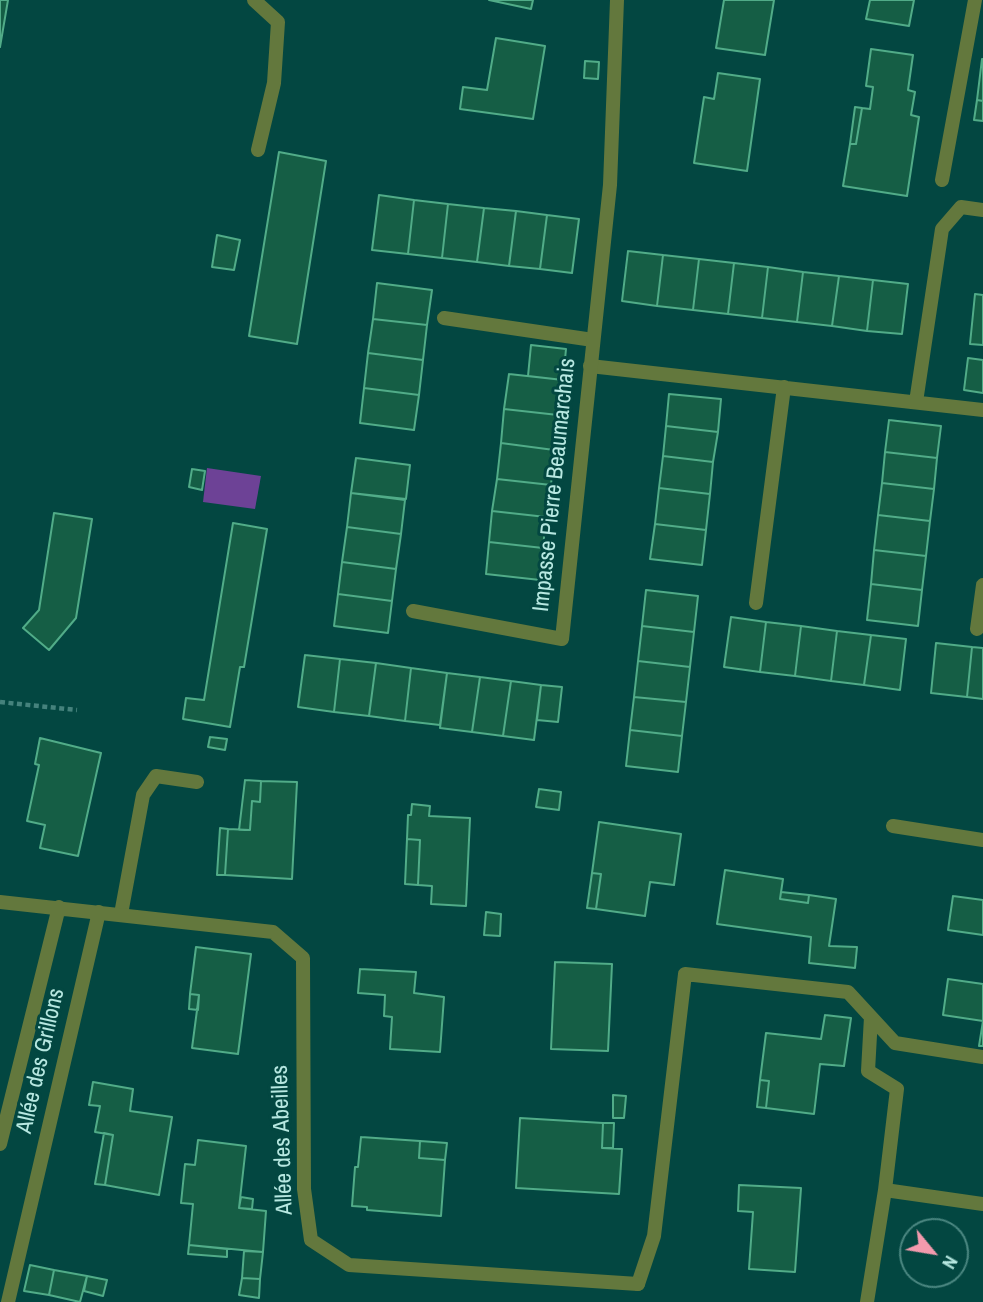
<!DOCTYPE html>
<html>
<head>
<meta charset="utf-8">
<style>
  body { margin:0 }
  #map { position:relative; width:983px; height:1302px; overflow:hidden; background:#034741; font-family:"Archivo Narrow",sans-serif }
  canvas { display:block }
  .north { position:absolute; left:899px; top:1218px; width:70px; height:70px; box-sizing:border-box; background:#034741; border:2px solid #4b8781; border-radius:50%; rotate:120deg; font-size:19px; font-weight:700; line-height:28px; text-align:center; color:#b7e8e1 }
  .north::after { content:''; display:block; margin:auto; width:24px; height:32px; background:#f29aad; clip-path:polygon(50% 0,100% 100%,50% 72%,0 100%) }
</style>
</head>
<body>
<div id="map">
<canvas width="983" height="1302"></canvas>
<div class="north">N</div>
</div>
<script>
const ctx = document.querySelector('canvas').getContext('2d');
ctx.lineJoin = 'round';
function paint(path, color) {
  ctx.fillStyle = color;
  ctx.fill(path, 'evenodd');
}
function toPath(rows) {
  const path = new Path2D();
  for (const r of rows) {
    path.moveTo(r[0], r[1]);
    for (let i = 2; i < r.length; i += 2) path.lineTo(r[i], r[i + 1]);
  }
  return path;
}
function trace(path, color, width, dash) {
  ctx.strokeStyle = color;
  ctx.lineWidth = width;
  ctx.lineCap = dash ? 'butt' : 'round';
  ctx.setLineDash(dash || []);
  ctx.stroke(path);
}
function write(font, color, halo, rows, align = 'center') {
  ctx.font = font + ' "Archivo Narrow",sans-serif';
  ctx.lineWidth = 6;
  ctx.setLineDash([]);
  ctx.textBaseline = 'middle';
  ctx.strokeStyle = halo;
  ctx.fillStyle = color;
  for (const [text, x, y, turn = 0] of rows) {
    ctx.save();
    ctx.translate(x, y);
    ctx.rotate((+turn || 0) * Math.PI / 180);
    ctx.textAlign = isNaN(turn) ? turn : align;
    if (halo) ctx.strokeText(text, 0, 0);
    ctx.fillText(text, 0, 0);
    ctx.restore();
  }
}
paint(toPath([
  [207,468,261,476,255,509,203,502]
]), '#6d4296');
const building = toPath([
  [0,0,8,0,0,47,0,0],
  [489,0,533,0,531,9,489,0],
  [724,0,774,0,765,55,716,48,724,0],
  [870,0,914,0,909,26,866,19,870,0],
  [496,38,545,46,533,119,460,109,463,87,487,90,496,38],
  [871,49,913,55,908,90,915,92,911,115,919,117,907,196,843,186,850,144,856,144,862,108,870,109,873,87,866,86,871,49],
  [982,59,983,59,983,101,977,100,982,59],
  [585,61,599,62,598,79,584,78,585,61],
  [718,73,760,79,747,171,694,163,704,97,714,99,718,73],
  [977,100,983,101,983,121,974,120,977,100],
  [855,107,862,108,856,144,850,144,855,107],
  [279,152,326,161,297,344,249,336,279,152],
  [379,195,414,200,408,254,372,250,379,195],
  [414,200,448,204,442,258,408,254,414,200],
  [448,204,484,208,477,262,442,258,448,204],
  [484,208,516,211,509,266,477,262,484,208],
  [516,211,547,215,540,269,509,266,516,211],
  [547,215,579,219,572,273,540,269,547,215],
  [217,235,240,240,234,270,212,267,217,235],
  [628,251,663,255,657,306,622,301,628,251],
  [663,255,699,259,693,310,657,306,663,255],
  [699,259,734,263,728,314,693,310,699,259],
  [734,263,768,267,762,318,728,314,734,263],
  [768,267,803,272,797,322,762,318,768,267],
  [803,272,839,276,832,326,797,322,803,272],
  [839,276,873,280,867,331,832,326,839,276],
  [873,280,908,284,902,334,867,331,873,280],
  [377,283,432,290,427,325,373,319,377,283],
  [975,294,983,295,983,345,970,344,975,294],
  [373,319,427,325,423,360,368,353,373,319],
  [531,345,566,349,563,380,528,376,531,345],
  [368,353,423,360,419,395,364,388,368,353],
  [968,358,983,360,983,393,964,390,968,358],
  [509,374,563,380,558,415,504,409,509,374],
  [364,388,419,395,414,430,360,423,364,388],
  [669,394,721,399,718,432,666,426,669,394],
  [504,409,558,415,554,450,501,443,504,409],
  [889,420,941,426,937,458,885,452,889,420],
  [666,426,718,432,713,462,663,456,666,426],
  [501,443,554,450,551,485,497,479,501,443],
  [885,452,937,458,934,489,882,483,885,452],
  [663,456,713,462,710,494,659,488,663,456],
  [356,458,410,465,406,499,351,493,356,458],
  [192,469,205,471,202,490,189,487,192,469],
  [497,479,551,485,546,517,492,511,497,479],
  [882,483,934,489,930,521,878,515,882,483],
  [659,488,710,494,706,530,655,524,659,488],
  [351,493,405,500,401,534,347,527,351,493],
  [492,511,546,517,543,548,489,542,492,511],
  [54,513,92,519,76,618,49,650,23,628,39,610,54,513],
  [878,515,930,521,926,556,874,550,878,515],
  [233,523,267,529,244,667,240,667,230,727,183,719,186,698,204,700,233,523],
  [655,524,706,530,702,565,650,559,655,524],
  [347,527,401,534,396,569,342,562,347,527],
  [489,542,543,548,540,580,486,574,489,542],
  [874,550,926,556,922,590,871,584,874,550],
  [342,562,396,569,392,601,338,594,342,562],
  [871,584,922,590,918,626,867,620,871,584],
  [646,590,698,596,694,632,642,626,646,590],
  [338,594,392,601,388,633,334,626,338,594],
  [731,617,766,622,760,672,724,667,731,617],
  [766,622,801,626,795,676,760,672,766,622],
  [642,626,694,632,690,667,638,661,642,626],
  [801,626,837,631,831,681,795,676,801,626],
  [837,631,871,635,864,685,831,681,837,631],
  [871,635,906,639,900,690,864,685,871,635],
  [936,643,972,647,967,697,931,693,936,643],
  [972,647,983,648,983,699,967,697,972,647],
  [305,655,340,659,334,712,298,707,305,655],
  [340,659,376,663,369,716,334,712,340,659],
  [638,661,690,667,686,702,634,697,638,661],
  [376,663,411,668,405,721,369,716,376,663],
  [411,668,447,673,440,725,405,721,411,668],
  [447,673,480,677,472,732,440,728,447,673],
  [480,677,511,681,503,736,472,732,480,677],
  [511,681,541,685,534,740,503,736,511,681],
  [541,685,562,687,558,722,537,720,541,685],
  [634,697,686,702,682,736,630,730,634,697],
  [630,730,682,736,678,772,626,766,630,730],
  [210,737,227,739,225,750,208,747,210,737],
  [40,738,101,753,78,856,40,848,45,825,27,821,39,765,35,764,40,738],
  [245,780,261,781,260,802,252,801,250,830,239,830,245,780],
  [261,781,297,782,292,879,225,875,228,829,250,830,252,801,260,802,261,781],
  [539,789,561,792,559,810,536,807,539,789],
  [412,804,430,806,429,816,470,818,466,906,431,904,432,886,418,885,420,840,407,839,408,815,411,815,412,804],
  [599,822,681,834,674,885,650,882,645,916,596,909,601,874,592,873,599,822],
  [220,828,228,829,225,875,217,875,220,828],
  [407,839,420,840,418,885,405,884,407,839],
  [725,870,783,879,780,899,808,903,809,895,836,899,829,946,857,947,855,968,809,963,811,937,717,924,725,870],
  [592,873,601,874,596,909,587,908,592,873],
  [781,892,809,895,808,903,780,899,781,892],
  [953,896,983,900,983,935,948,930,953,896],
  [486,912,501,914,500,936,484,935,486,912],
  [196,947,251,954,238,1054,192,1048,199,995,190,994,196,947],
  [555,962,612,964,608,1051,551,1049,555,962],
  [360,969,416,972,414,993,444,997,440,1052,390,1049,392,1017,384,1016,385,995,358,993,360,969],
  [948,979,983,984,983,1046,979,1046,983,1021,943,1015,948,979],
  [190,994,199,995,198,1010,189,1009,190,994],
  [825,1015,851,1018,844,1066,820,1064,814,1114,766,1108,769,1081,760,1080,766,1033,821,1039,825,1015],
  [760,1080,769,1081,766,1108,757,1107,760,1080],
  [93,1082,133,1089,130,1111,172,1117,159,1195,105,1185,113,1135,95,1132,100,1106,89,1105,93,1082],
  [613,1095,626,1096,624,1118,613,1118,613,1095],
  [520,1118,603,1123,602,1148,622,1149,619,1194,516,1188,520,1118],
  [603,1123,614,1123,613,1148,602,1148,603,1123],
  [104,1133,113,1135,105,1185,95,1184,104,1133],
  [361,1137,420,1141,419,1158,445,1160,441,1216,367,1210,367,1207,352,1206,355,1167,358,1167,361,1137],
  [198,1140,246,1146,239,1208,266,1211,263,1252,189,1245,193,1204,181,1203,185,1164,195,1165,198,1140],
  [420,1141,447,1143,445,1160,419,1158,420,1141],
  [739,1185,801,1188,795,1272,749,1269,753,1212,738,1211,739,1185],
  [241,1197,253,1199,252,1209,239,1208,241,1197],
  [189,1245,227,1249,227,1257,188,1254,189,1245],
  [244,1251,263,1252,260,1279,242,1278,244,1251],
  [30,1265,54,1270,49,1295,24,1291,30,1265],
  [54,1270,87,1276,80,1302,49,1295,54,1270],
  [87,1276,107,1280,103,1296,84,1291,87,1276],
  [242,1278,260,1279,259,1298,239,1295,242,1278]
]);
paint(building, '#155e45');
trace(building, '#51ac88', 2);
trace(toPath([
  [0,702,77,710]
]), '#45827c', 4.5, [5, 3.5]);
trace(toPath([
  [254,0,278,22,274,83,258,150],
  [942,180,975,0],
  [444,318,593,340],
  [590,366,983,410],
  [916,402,942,229,961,207,983,210],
  [756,603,784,387],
  [977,629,983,585],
  [893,826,983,840],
  [121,914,143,795,156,776,197,782],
  [885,1190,983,1204],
  [638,1284,654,1236,685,974,848,992,895,1043,983,1057],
  [867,1302,885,1190,897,1089,868,1071,871,1017]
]), '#63783d', 14);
trace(toPath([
  [413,611,562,639,610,185,617,0],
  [0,902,273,932,303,958,304,1189,311,1240,349,1265,638,1284],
  [0,1144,59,907],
  [8,1302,99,912]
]), '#63783d', 14);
write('23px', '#b7e8e1', '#034741', [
  ["Impasse Pierre Beaumarchais",555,485,-84],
  ["Allée des Grillons",41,1061,-77],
  ["Allée des Abeilles",283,1140,-92]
]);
</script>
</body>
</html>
